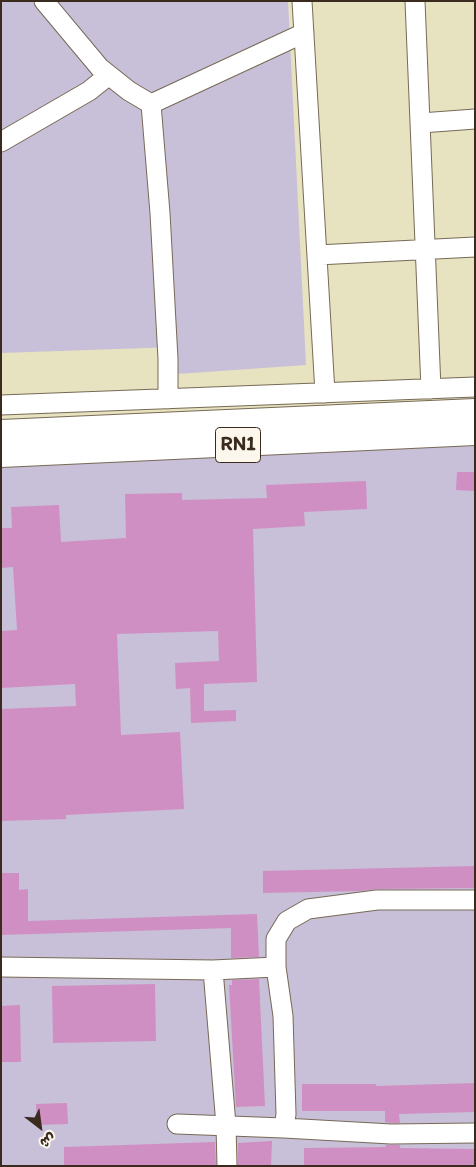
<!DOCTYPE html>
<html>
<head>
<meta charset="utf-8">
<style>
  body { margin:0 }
  #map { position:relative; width:476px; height:1167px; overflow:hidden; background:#e7e2bf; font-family:Itim,"Playpen Sans Arabic",sans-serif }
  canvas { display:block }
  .frame { position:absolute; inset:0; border:2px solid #3b2a1e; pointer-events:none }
  .north { position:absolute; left:15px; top:1102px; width:50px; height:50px; -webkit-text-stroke:4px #fbf7ec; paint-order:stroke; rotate:150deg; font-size:14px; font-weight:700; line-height:20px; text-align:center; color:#3b2a1e }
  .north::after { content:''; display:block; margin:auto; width:18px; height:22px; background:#3b2a1e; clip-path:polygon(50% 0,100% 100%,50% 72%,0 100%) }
</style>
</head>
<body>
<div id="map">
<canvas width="476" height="1167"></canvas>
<div class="frame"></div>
<div class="north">ش</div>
</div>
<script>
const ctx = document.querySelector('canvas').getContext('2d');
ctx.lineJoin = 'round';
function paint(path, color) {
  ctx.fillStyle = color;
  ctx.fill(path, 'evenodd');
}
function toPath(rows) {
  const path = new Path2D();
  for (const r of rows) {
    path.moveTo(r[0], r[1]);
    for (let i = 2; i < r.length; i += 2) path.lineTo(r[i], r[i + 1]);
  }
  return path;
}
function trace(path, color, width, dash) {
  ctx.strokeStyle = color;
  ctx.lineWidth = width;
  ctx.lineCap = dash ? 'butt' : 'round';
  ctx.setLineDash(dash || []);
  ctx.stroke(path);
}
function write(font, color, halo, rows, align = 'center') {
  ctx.font = font + ' Itim,sans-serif';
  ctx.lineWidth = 5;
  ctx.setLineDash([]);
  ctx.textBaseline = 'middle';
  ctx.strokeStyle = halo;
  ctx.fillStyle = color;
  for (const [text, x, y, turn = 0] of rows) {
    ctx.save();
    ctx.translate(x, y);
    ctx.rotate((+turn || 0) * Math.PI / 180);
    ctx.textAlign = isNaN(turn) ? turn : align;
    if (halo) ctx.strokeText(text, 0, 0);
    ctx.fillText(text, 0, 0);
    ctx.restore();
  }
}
paint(toPath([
  [1,1,288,1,306,365,177,374,175,347,1,353],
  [475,442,475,1166,1,1166,1,467]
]), '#c8bfd8');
paint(toPath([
  [457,472,475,472,475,491,456,490],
  [366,481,367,509,304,512,305,526,253,529,257,682,204,684,204,711,236,710,236,721,191,723,190,688,176,689,175,663,219,661,218,631,117,634,121,735,180,732,184,809,66,815,66,819,1,821,1,709,76,706,75,684,1,688,1,631,17,630,13,567,1,568,1,528,12,528,11,507,59,505,61,542,126,538,125,494,182,493,182,500,267,498,266,485],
  [475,866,475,888,377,889,362,891,263,893,263,871],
  [1,873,19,873,19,890,28,889,28,921,257,914,259,957,231,958,231,928,1,935],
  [259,979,265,1106,236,1107,229,985,232,985,232,980],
  [155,984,156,1041,53,1043,52,986],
  [20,1005,21,1062,1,1062,1,1006],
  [475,1083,475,1112,399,1114,400,1123,391,1123,385,1122,385,1111,302,1111,302,1084,376,1084,376,1086],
  [67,1103,68,1124,37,1125,36,1104],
  [272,1141,271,1166,238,1166,238,1143],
  [215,1142,216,1166,64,1166,64,1147],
  [385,1145,400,1145,400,1148,475,1149,475,1166,304,1166,304,1148,386,1147]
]), '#d08fc3');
const minor = toPath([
  [44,1,100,68,129,91,151,104],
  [302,1,325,393],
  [415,1,431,389],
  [151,104,160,213,168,359,168,399],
  [151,104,304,33],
  [421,123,475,119],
  [1,142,89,91,109,75],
  [317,255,475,247],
  [1,405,475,387],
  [1,967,213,970,276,967],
  [213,970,226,1125,227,1166],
  [177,1124,284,1128,391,1134,475,1133],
  [284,1128,286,1114,283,1016,276,967,276,939,287,921,308,909,377,900,475,900]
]);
const major = toPath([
  [1,432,475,411],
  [1,455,475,433]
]);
trace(minor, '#776a56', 21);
trace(major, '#776a56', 26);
trace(minor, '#fff', 19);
trace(major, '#fff', 24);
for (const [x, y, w] of [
  [238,445,45]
]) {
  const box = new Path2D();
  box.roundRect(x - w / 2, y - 17.5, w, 35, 4);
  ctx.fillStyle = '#fbf7ec';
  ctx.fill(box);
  trace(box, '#3b2a1e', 1);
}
write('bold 20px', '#3b2a1e', null, [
  ["RN1",238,445]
]);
</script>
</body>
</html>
